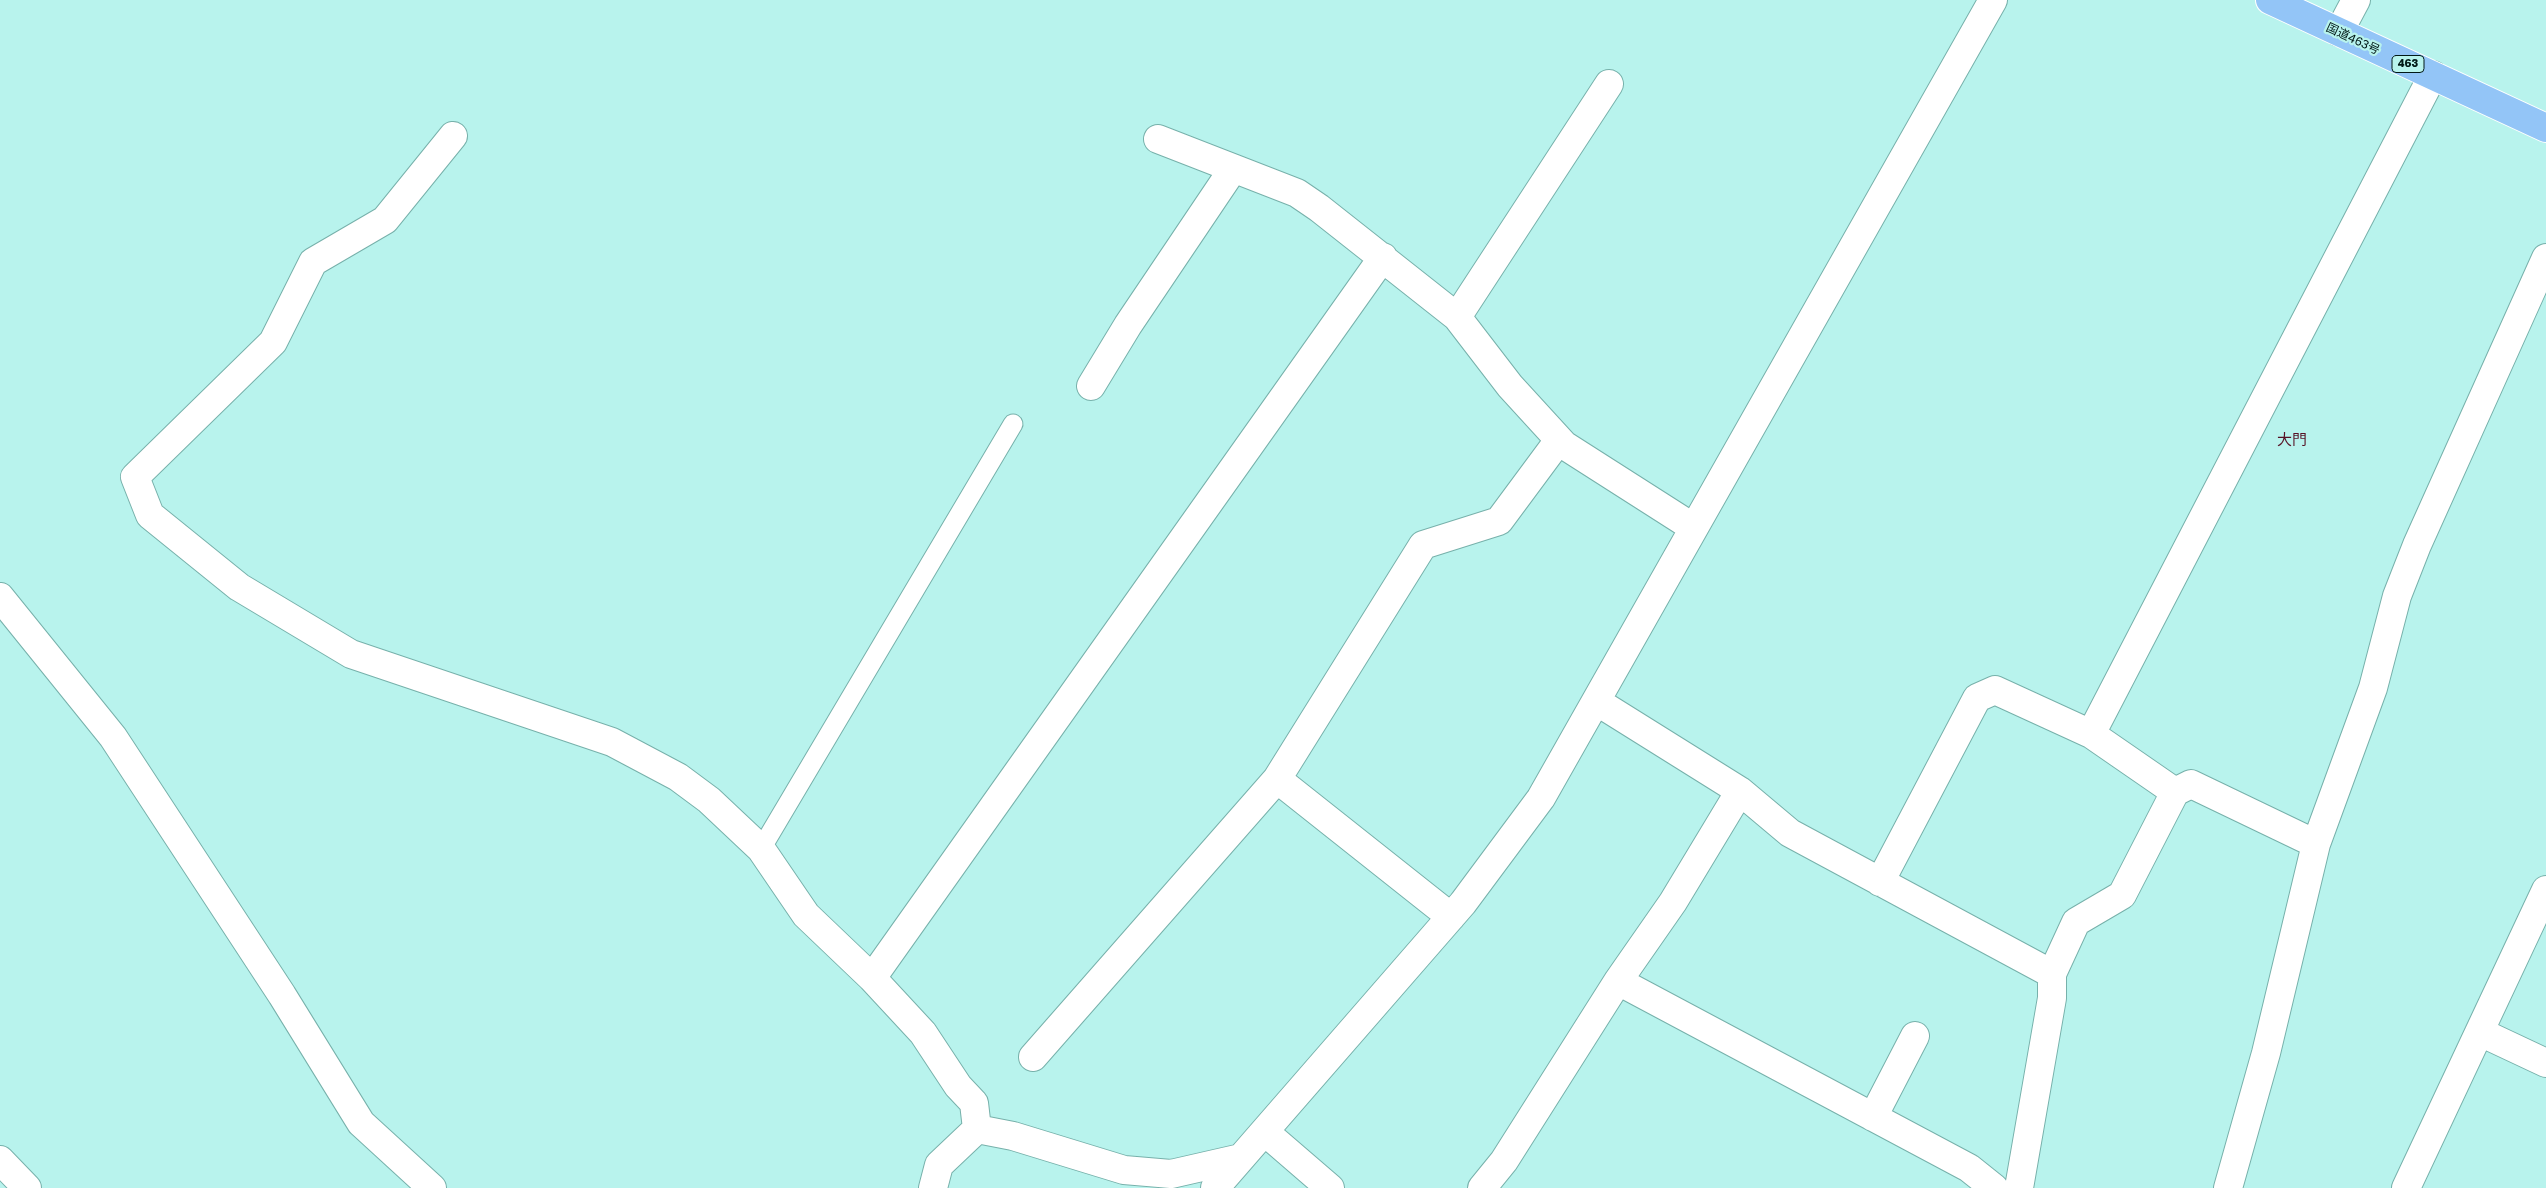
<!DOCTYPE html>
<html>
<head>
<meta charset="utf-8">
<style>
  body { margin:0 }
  canvas { display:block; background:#b8f3ed }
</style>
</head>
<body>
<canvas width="2546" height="1188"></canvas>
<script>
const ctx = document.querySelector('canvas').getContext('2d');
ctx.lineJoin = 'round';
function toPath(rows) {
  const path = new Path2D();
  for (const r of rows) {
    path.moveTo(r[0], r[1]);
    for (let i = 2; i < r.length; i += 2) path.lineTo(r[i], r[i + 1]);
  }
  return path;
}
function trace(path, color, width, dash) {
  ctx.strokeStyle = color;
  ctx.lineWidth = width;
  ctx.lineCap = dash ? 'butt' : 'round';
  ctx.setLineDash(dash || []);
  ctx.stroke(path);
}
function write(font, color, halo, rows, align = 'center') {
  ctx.font = font + ' "Golos Text","Noto Sans JP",sans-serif';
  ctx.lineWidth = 4.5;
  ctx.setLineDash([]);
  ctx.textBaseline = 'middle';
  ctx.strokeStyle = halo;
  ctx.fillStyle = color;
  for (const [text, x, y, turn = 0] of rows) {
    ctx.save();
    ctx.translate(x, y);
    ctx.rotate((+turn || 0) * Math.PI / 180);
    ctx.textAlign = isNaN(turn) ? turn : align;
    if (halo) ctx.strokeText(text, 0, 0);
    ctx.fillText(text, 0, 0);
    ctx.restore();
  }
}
const lane = toPath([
  [761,849,1013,424]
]);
const street = toPath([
  [2339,32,2356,0],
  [453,136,385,220,313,262,273,342,135,477,150,515,239,587,351,654,612,742,678,777,709,800,761,849,806,915,872,978,923,1033,958,1086,974,1103,977,1129],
  [1158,139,1297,193,1319,208,1457,317,1510,386,1564,445,1694,528],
  [1457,317,1609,84],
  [1091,386,1128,325,1233,169],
  [0,597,113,737,282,995,361,1123,432,1188],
  [1596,701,1740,791,1790,833,2052,974],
  [2091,734,2433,75],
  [1277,779,1451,917],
  [1880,882,1977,698,1995,690,2091,734,2175,792],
  [872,978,1383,257],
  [1618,981,1969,1168,1994,1188],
  [2480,1032,2546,1063],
  [1033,1057,1277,779,1423,545,1499,521,1559,440],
  [1873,1117,1915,1036],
  [1265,1132,1330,1188],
  [0,1160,27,1188],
  [933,1188,939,1165,977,1129,1013,1136,1124,1170,1171,1174,1241,1158],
  [1215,1188,1463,903,1541,798,1993,0],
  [1482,1188,1504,1161,1618,981,1673,902,1740,791],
  [2019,1188,2052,998,2052,974,2076,922,2122,895,2175,792,2191,784,2316,844],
  [2228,1188,2266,1053,2316,844,2373,688,2397,596,2417,545,2546,258],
  [2406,1188,2546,890]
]);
const highway = toPath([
  [2270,0,2546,128]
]);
trace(lane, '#77b1ab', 21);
trace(street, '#77b1ab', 30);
trace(highway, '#fff', 30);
trace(lane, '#fff', 19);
trace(street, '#fff', 28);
trace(highway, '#93c5f7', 28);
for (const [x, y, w] of [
  [2408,64,32]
]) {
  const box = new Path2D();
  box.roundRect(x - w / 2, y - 8.5, w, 17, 4);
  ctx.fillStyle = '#b8f3ed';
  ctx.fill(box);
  trace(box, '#021917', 1);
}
write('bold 11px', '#021917', null, [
  ["463",2408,64]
]);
write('12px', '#021917', '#b8f3ed', [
  ["国道463号",2353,39,25]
]);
write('15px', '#561125', '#b8f3ed', [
  ["大門",2292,440]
]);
</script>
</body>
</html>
